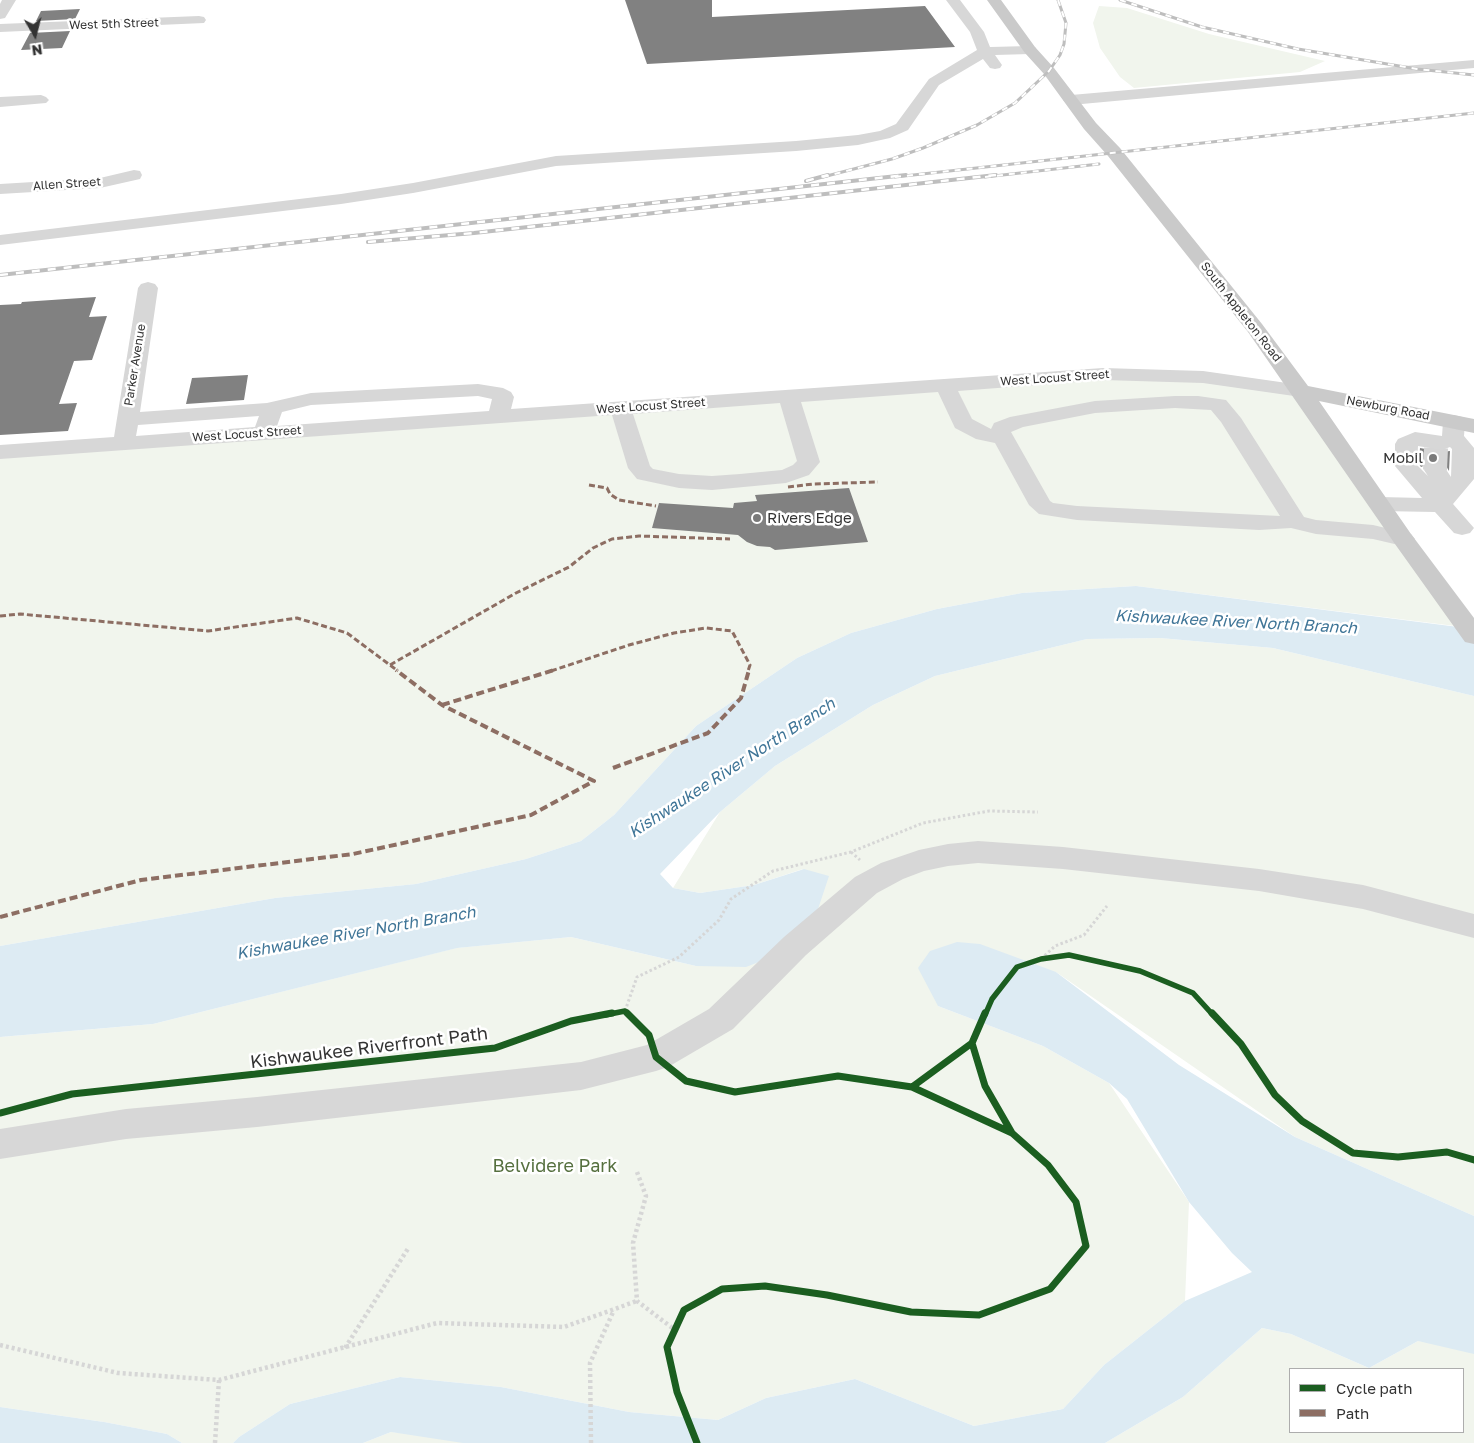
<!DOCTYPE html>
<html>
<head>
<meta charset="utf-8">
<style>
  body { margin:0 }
  #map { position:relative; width:1474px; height:1443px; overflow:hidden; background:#fff; font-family:"Golos Text",sans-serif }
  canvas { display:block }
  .legend { position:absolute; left:1289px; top:1368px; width:175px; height:65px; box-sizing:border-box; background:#fff; border:1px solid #adadad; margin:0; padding:6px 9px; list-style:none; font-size:15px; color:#333 }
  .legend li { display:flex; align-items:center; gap:10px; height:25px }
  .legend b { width:25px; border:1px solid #adadad }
  .north { position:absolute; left:10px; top:10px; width:50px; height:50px; -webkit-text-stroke:4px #fff; paint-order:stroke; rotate:172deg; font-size:14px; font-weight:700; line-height:20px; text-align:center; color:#333 }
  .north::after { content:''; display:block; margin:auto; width:18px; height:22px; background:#333; clip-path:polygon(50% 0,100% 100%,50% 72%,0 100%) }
</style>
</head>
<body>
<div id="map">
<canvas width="1474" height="1443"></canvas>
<ul class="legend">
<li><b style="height:6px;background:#1b5e20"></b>Cycle path</li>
<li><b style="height:6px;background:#8d6e63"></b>Path</li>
</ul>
<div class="north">N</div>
</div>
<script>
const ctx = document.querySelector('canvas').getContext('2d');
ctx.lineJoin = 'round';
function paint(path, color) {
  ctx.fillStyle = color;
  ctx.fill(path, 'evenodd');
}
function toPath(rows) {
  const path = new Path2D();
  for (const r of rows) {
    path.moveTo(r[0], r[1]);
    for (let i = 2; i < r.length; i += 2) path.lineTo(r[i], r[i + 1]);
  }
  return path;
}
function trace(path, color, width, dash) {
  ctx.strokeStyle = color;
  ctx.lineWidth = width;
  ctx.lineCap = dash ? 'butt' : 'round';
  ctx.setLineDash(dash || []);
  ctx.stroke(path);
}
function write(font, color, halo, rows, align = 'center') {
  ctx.font = font + ' "Golos Text",sans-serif';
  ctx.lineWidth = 5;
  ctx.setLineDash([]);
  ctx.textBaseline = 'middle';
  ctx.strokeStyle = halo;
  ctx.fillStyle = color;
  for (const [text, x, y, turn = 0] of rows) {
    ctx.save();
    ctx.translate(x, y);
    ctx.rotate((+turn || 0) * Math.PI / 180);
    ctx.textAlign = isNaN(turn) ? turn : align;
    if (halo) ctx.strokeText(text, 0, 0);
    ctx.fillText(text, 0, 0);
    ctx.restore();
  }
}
paint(toPath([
  [1099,6,1127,8,1209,34,1325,61,1300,72,1134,88,1120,77,1100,48,1093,23],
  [1103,374,1301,391,1463,627,1136,586,1022,593,937,609,851,633,797,658,696,726,614,815,581,841,526,859,416,884,275,898,0,946,0,452],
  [1160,638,1273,648,1474,696,1474,1216,1295,1137,1056,972,938,1006,1043,1046,1109,1083,1189,1202,1185,1301,1104,1365,1063,1409,974,1426,855,1379,766,1398,718,1420,629,1412,501,1387,400,1377,290,1404,239,1437,233,1443,182,1443,167,1434,104,1422,0,1407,0,1037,153,1024,456,948,571,937,696,966,803,869,754,885,700,893,673,888,720,812,775,766,873,705,935,676,1087,639],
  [1262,1328,1291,1334,1369,1368,1418,1341,1474,1349,1474,1443,1105,1443,1183,1397],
  [1290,1369,1463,1369,1463,1432,1290,1432],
  [391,1432,526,1443,363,1443]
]), '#f1f5ed');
paint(toPath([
  [1136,586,1474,629,1474,696,1273,648,1160,638,1087,639,935,676,873,705,775,766,720,812,660,874,673,888,700,893,754,885,804,869,829,876,818,909,769,958,746,967,696,966,571,937,457,948,153,1024,0,1037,0,946,275,898,416,884,526,859,581,841,614,815,696,726,797,658,851,633,937,609,1022,593],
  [957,942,980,944,1056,972,1179,1065,1295,1137,1474,1216,1474,1354,1418,1341,1369,1368,1291,1334,1262,1328,1183,1397,1105,1443,463,1443,391,1432,363,1443,233,1443,239,1437,290,1404,400,1377,501,1387,629,1412,718,1420,766,1398,855,1379,974,1426,1063,1409,1104,1365,1185,1301,1252,1272,1232,1253,1189,1202,1127,1099,1109,1083,1043,1046,938,1006,918,968,930,951],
  [0,1407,104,1422,167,1434,182,1443,0,1443]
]), '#ddebf3');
paint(toPath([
  [625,0,712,0,712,17,925,6,955,47,647,64],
  [80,9,75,19,36,21,41,11],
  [70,31,62,48,21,50,30,33],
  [96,297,89,317,107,316,92,360,74,361,59,404,77,403,68,431,0,435,0,305,21,304,22,302],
  [248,375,244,400,186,404,192,378],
  [1420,448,1442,452,1450,451,1449,471,1445,464,1435,461,1421,467,1419,464],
  [849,488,868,542,775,550,770,547,757,546,747,542,738,535,652,528,659,503,733,508,734,503,757,501,755,495]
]), '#818181');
trace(toPath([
  [1435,470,1436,448]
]), '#d6d6d6', 24, [24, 12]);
trace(toPath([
  [851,852,860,860],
  [1041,959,1055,946,1084,935,1107,906],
  [625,1011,637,977,679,957,719,920,731,899,773,871,851,852,923,823,989,811,1038,812]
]), '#d6d6d6', 3, [2.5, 2.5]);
trace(toPath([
  [637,1172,646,1196,633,1243,637,1301,675,1330],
  [0,1345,118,1373,219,1380,437,1323,564,1327,637,1301],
  [345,1348,409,1247],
  [215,1443,219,1380],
  [591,1443,590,1363,614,1310]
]), '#d6d6d6', 4.5, [3, 3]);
paint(toPath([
  [2,0,16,0,5,18,0,19,0,4,2,0],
  [946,0,960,0,984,32,990,47,1030,46,1035,47,1037,50,1035,53,1030,54,995,55,1002,65,1000,68,995,69,990,68,983,59,939,85,908,130,890,138,858,145,796,151,556,166,413,193,341,204,0,245,0,235,341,194,413,183,556,156,796,141,858,135,880,131,896,124,929,79,977,50,970,32,946,0],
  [199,16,204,17,206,20,204,23,0,32,0,24,199,16],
  [1474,60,1474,68,1071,105,1066,103,1063,100,1066,97,1071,95,1474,60],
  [41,95,46,97,49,100,46,103,0,107,0,97,41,95],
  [134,170,140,171,142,175,140,179,100,188,0,194,0,184,100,178,134,170],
  [148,282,155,284,158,288,140,412,267,403,311,393,478,384,503,388,511,392,514,397,511,409,1103,368,1203,371,1301,385,1308,387,1312,391,1308,395,1301,397,1203,383,1103,380,958,391,972,419,991,429,994,423,1010,417,1095,401,1175,396,1198,396,1226,400,1241,418,1304,517,1316,520,1373,525,1411,534,1415,539,1411,544,1403,546,1373,539,1316,534,1291,528,1259,530,1077,520,1039,514,1029,505,995,443,976,439,955,428,938,392,801,402,820,462,809,475,786,483,712,490,679,488,637,479,628,468,612,415,0,459,0,445,114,437,138,288,141,284,148,282],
  [478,396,492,399,489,411,277,426,282,412,311,405,478,396],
  [780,403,797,461,793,465,782,470,740,474,712,476,679,474,653,469,650,466,633,414,780,403],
  [1175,408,1211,410,1221,422,1280,516,1077,506,1053,503,1050,501,1011,432,1023,427,1095,413,1175,408],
  [259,416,255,427,136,436,138,425,259,416],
  [1454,415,1462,417,1465,422,1464,436,1474,448,1474,479,1453,504,1474,528,1470,533,1462,535,1454,533,1435,512,1380,511,1372,509,1368,504,1372,499,1380,497,1422,498,1395,466,1395,444,1398,439,1415,432,1442,436,1443,422,1446,417,1454,415],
  [1418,446,1442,450,1450,447,1452,449,1451,477,1443,465,1435,463,1427,465,1424,470,1428,476,1417,465,1418,446],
  [978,841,1063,847,1259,869,1363,885,1474,914,1474,938,1363,909,1259,891,1063,869,978,863,948,866,924,871,903,879,877,893,806,955,733,1029,668,1067,656,1071,581,1090,257,1127,126,1139,0,1159,0,1129,126,1109,257,1097,581,1062,647,1045,709,1009,784,937,855,877,881,863,919,850,948,844,978,841]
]), '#d7d7d7');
paint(toPath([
  [987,0,1001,0,1035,47,1054,68,1096,123,1120,148,1262,324,1308,386,1474,419,1474,433,1319,401,1411,534,1474,618,1474,644,1465,642,1395,544,1248,332,1108,156,1084,129,1044,74,1025,53,987,0]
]), '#cacaca');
const railFar1 = toPath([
  [1120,0,1202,27,1298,49,1417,69,1474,75],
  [823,177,892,159,923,148,977,125,1015,103,1049,71,1060,55,1064,44,1066,23,1058,0],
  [895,177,1474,113],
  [985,177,1099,164]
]);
const rail = toPath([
  [806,181,828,175],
  [368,242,474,233,996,175],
  [0,275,906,175]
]);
trace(railFar1, '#bebebe', 3);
trace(rail, '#bebebe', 4);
trace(railFar1, '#fff', 2, [6]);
trace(rail, '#fff', 2.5, [8]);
trace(toPath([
  [589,485,607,488,610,494,619,500,656,506],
  [788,487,813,484,878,482],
  [0,616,20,614,208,631,297,618,347,633,398,671],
  [390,665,516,593,569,567,593,548,612,539,639,536,730,539],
  [551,671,629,645,674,633,706,628,732,631,750,665,748,671]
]), '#8d6e63', 3, [6, 3]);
trace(toPath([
  [442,705,554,670],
  [613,768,708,733,741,698,749,670],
  [0,917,141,880,353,854,531,815,594,781,442,705,396,670]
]), '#8d6e63', 4, [8, 4]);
trace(toPath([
  [605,1015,625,1011,629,1015],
  [985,1015,992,999,1017,967,1041,959,1069,955,1140,971,1193,993,1213,1015]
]), '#1b5e20', 5.5);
trace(toPath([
  [627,1013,649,1035,656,1057,686,1081,735,1092,838,1076,912,1087,1012,1133,1048,1165,1076,1202,1086,1246,1050,1289,979,1315,911,1312,827,1295,765,1286,722,1289,684,1310,667,1347,677,1392,697,1443],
  [1212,1013,1241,1044,1275,1095,1302,1121,1353,1153,1398,1157,1447,1152,1474,1160],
  [972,1043,985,1086,1012,1133],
  [912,1087,972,1043,985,1013],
  [0,1113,72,1094,495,1048,571,1021,612,1013]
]), '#1b5e20', 7);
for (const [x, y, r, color] of [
  [1433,458,5,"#7a7a7a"],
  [757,518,5,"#7a7a7a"]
]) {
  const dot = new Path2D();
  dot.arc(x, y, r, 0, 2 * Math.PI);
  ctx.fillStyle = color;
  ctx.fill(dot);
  trace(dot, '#fff', 2);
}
write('12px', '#333', '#fff', [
  ["West 5th Street",114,24,-2],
  ["Allen Street",67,184,-4],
  ["South Appleton Road",1241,312,52],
  ["Parker Avenue",135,365,-81],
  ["West Locust Street",1055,378,-4],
  ["West Locust Street",651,406,-4],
  ["Newburg Road",1388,408,11],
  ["West Locust Street",247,434,-4]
]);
write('15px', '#333', '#fff', [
  ["Mobil",1423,458],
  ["Rivers Edge",767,518,"left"]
], 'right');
write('italic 16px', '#3f7597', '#fff', [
  ["Kishwaukee River North Branch",1236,622,3],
  ["Kishwaukee River North Branch",732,768,-33],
  ["Kishwaukee River North Branch",356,933,-10]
]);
write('18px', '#333', '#fff', [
  ["Kishwaukee Riverfront Path",369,1048,-7]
]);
write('18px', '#56703f', '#fff', [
  ["Belvidere Park",555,1166]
]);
</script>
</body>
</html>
